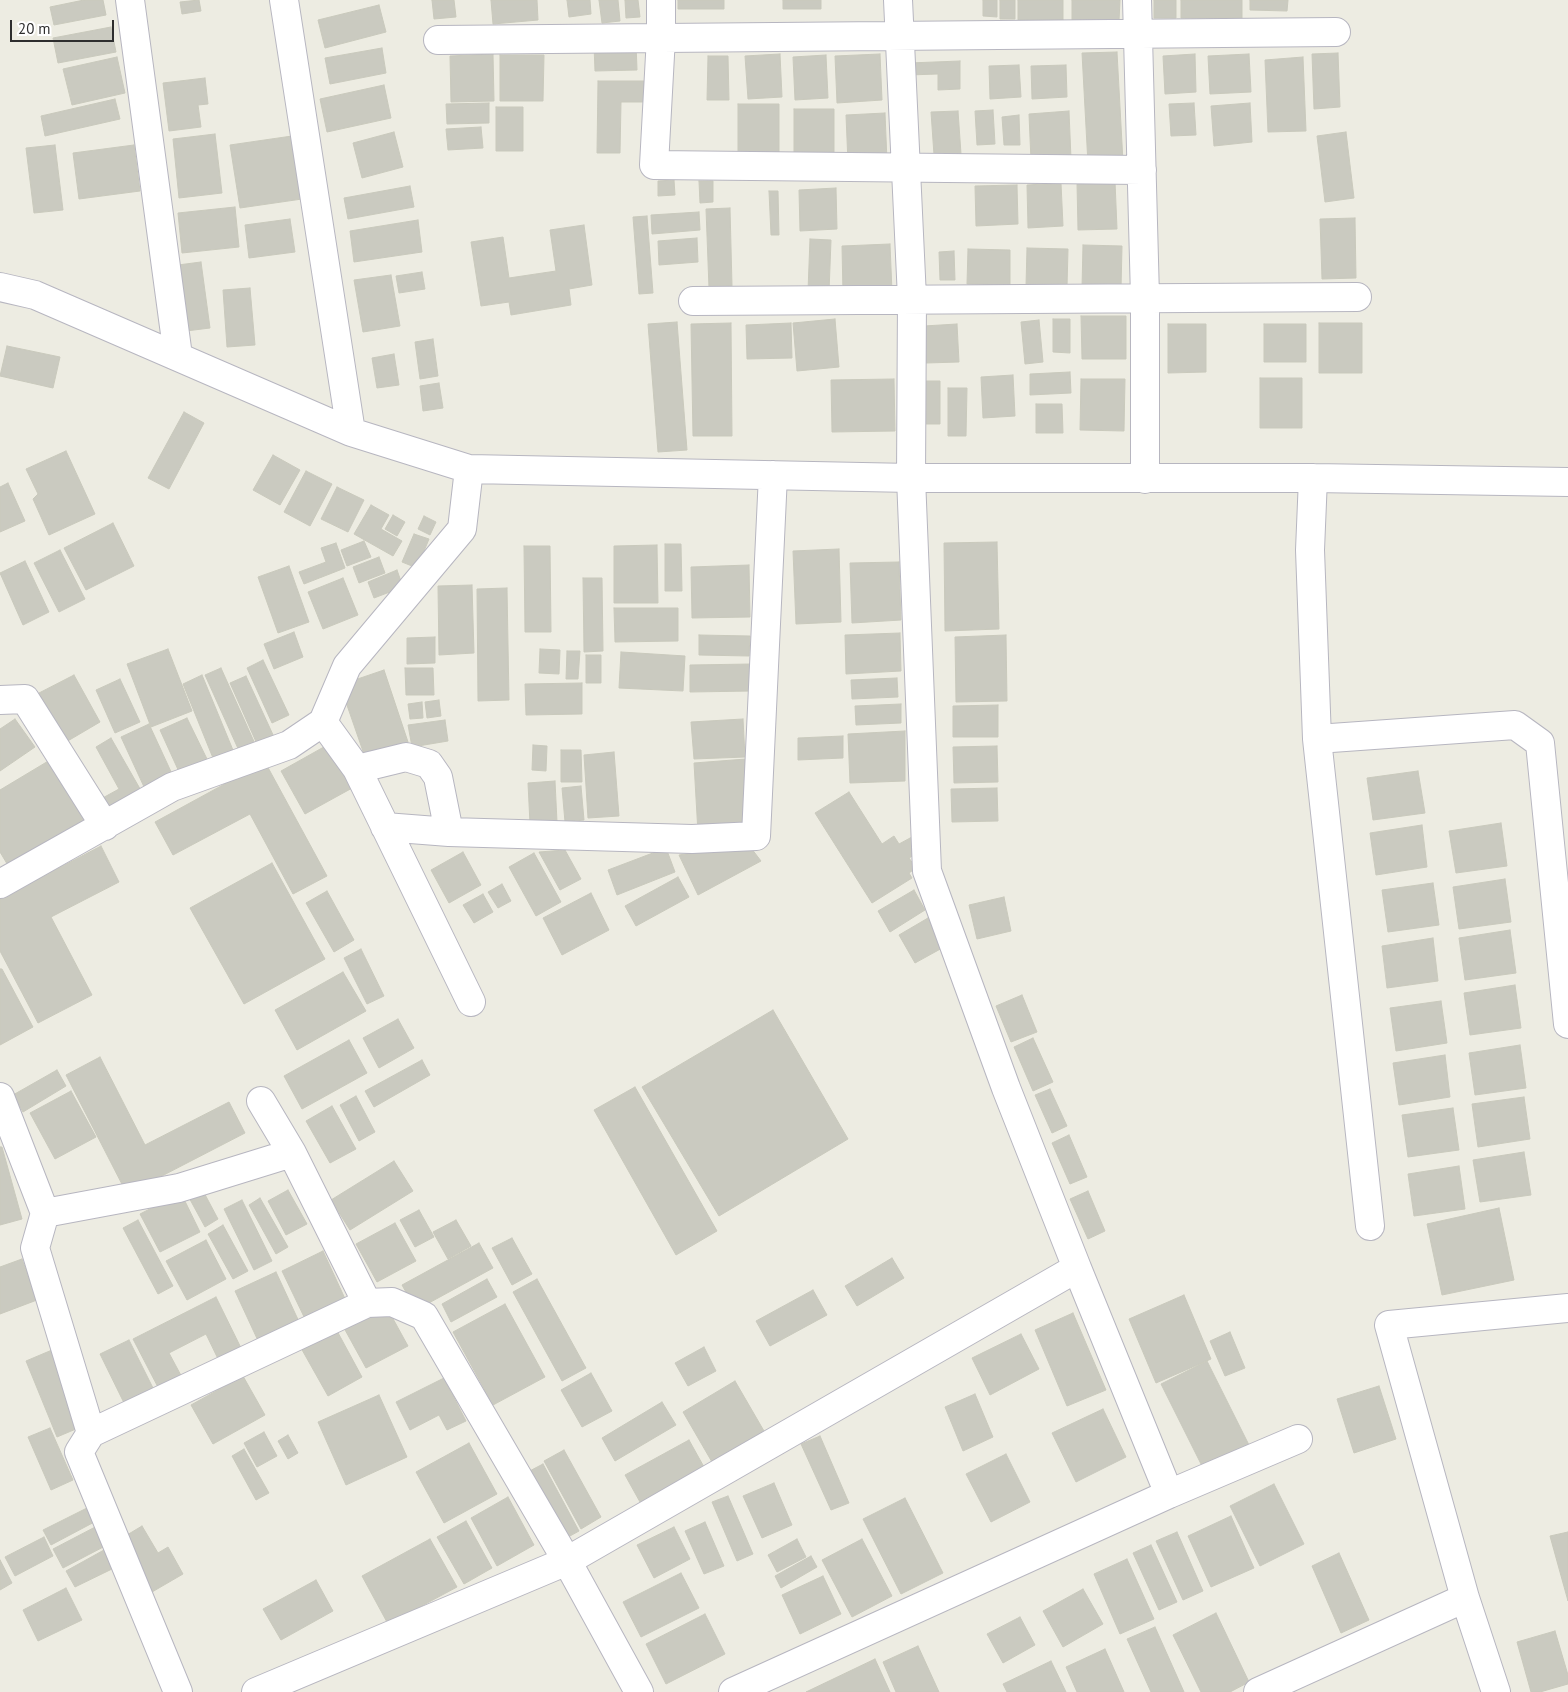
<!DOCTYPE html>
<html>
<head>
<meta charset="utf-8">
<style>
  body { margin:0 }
  #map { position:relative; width:1568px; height:1692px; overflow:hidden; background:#edece2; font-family:"PT Sans",sans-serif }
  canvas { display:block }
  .scale { position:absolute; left:10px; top:20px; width:104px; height:22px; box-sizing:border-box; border:2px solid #2e2e2e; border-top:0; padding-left:6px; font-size:15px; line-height:18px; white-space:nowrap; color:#2e2e2e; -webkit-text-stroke:4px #fff; paint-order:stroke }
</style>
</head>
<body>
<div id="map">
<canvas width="1568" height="1692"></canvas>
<div class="scale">20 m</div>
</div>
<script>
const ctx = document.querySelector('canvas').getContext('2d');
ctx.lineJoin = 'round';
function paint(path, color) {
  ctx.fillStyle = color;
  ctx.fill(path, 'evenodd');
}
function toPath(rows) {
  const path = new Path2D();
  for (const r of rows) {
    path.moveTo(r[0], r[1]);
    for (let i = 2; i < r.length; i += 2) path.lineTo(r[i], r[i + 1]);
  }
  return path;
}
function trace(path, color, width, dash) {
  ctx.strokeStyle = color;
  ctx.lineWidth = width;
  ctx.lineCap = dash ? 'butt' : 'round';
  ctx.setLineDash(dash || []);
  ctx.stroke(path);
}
const building = toPath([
  [84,0,103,0,106,15,54,25,50,7,84,0],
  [199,0,201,11,182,14,180,2,199,0],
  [432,0,454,0,456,17,434,19,432,0],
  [491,0,537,0,538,20,493,24,491,0],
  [567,0,590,0,591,14,569,17,567,0],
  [599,0,618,0,620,21,602,23,599,0],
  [625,0,638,0,640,17,626,18,625,0],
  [678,0,724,0,724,9,678,9,678,0],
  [783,0,821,0,821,9,783,9,783,0],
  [983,0,997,0,997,17,983,16,983,0],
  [1000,0,1015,0,1015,19,1000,19,1000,0],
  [1018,0,1063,0,1063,20,1018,20,1018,0],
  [1072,0,1120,0,1119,21,1072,20,1072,0],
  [1154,0,1176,0,1176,18,1154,18,1154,0],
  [1181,0,1242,0,1242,18,1181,18,1181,0],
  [1250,0,1288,0,1287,11,1250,10,1250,0],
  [379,5,386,32,325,48,318,20,379,5],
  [111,27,116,52,58,63,53,38,111,27],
  [636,43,637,70,595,71,594,45,636,43],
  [382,48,386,73,330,84,325,58,382,48],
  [1117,52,1123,162,1088,164,1082,53,1117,52],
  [1338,53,1340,107,1314,109,1312,54,1338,53],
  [493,54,494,101,451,102,450,56,493,54],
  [780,54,782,97,748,99,745,56,780,54],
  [880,54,882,100,837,103,835,56,880,54],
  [1195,54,1196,92,1165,94,1163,56,1195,54],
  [1249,54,1251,92,1210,94,1208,56,1249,54],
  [500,55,544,55,543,101,500,101,500,55],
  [826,55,828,98,795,100,793,57,826,55],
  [708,56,728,56,729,100,707,100,708,56],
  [117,57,125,93,72,105,63,69,117,57],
  [1303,57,1306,131,1268,132,1265,60,1303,57],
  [960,61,960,89,938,90,938,74,908,75,909,63,960,61],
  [1019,65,1021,97,990,99,989,66,1019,65],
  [1066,65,1067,97,1032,99,1031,66,1066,65],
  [205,78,208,104,198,105,201,127,169,131,163,83,205,78],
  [598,81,645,81,645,102,621,102,620,153,597,153,598,81],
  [384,85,391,118,327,132,320,99,384,85],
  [115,99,120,119,45,136,41,116,115,99],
  [489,103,489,123,447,124,446,104,489,103],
  [1194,103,1196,135,1171,136,1169,104,1194,103],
  [1250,103,1252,142,1214,146,1211,106,1250,103],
  [738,104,779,104,779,158,738,158,738,104],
  [496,107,523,107,523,151,496,151,496,107],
  [794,109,834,109,834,159,794,160,794,109],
  [993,110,995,144,977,145,975,111,993,110],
  [958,111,961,154,934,155,931,112,958,111],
  [1069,111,1071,159,1031,161,1029,114,1069,111],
  [885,113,887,161,848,163,846,115,885,113],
  [1019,115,1020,145,1004,145,1002,117,1019,115],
  [481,127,483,148,448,150,446,129,481,127],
  [394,132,403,167,362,178,353,143,394,132],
  [1346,132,1354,198,1325,202,1317,136,1346,132],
  [215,134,222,193,179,198,173,139,215,134],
  [292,136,302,199,240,208,230,145,292,136],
  [55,145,63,210,34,213,26,148,55,145],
  [134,145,140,191,79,199,73,153,134,145],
  [674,180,675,195,658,196,658,181,674,180],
  [699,181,713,181,713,202,700,203,699,181],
  [1115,181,1117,229,1078,230,1077,183,1115,181],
  [1061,183,1063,226,1028,228,1027,185,1061,183],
  [1017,185,1018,224,976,226,975,186,1017,185],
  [410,186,414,207,348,219,344,198,410,186],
  [836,188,837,229,800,231,799,190,836,188],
  [769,191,778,191,779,235,771,235,769,191],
  [235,207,239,247,182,253,178,213,235,207],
  [730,208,732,286,709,288,706,209,730,208],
  [699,212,700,230,652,234,651,215,699,212],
  [647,216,653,293,639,294,633,217,647,216],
  [1355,218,1356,278,1322,279,1320,219,1355,218],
  [290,219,295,252,249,258,245,225,290,219],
  [418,220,422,252,354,262,350,231,418,220],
  [584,225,592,285,569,289,571,305,511,315,509,302,481,306,471,242,503,237,509,278,556,271,550,230,584,225],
  [697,238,698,262,659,265,658,241,697,238],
  [810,239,831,240,829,292,808,291,810,239],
  [890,244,892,292,843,294,842,246,890,244],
  [1083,245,1122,246,1121,289,1082,288,1083,245],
  [1027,248,1068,249,1067,287,1026,286,1027,248],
  [968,249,1010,250,1010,285,967,284,968,249],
  [954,251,955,280,940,280,939,252,954,251],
  [201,262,210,328,186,331,178,265,201,262],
  [422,272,425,289,399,293,396,276,422,272],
  [391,275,400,326,363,332,354,280,391,275],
  [250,288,255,345,227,347,223,290,250,288],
  [1081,316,1126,316,1126,359,1082,359,1081,316],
  [835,319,839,367,797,371,793,323,835,319],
  [1053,319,1070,319,1070,353,1053,352,1053,319],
  [1039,320,1043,362,1025,364,1021,322,1039,320],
  [677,322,687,450,658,452,648,324,677,322],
  [731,323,732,436,693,436,691,324,731,323],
  [791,323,792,358,747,359,746,325,791,323],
  [1319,323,1362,323,1362,373,1319,373,1319,323],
  [957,324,959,362,926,363,924,326,957,324],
  [1168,324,1206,324,1206,372,1168,373,1168,324],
  [1264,324,1306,324,1306,362,1264,362,1264,324],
  [433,339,438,376,420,379,415,342,433,339],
  [7,346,60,357,53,388,0,376,7,346],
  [394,354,399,385,377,388,372,358,394,354],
  [1070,372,1071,393,1030,395,1030,374,1070,372],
  [1013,375,1015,416,983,418,981,377,1013,375],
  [1260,378,1302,378,1302,428,1260,428,1260,378],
  [894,379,895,431,832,432,831,380,894,379],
  [1081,379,1125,379,1124,431,1080,430,1081,379],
  [918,381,940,381,940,424,918,424,918,381],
  [439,383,443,408,423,411,420,386,439,383],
  [948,388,967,388,966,436,948,436,948,388],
  [1036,404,1062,404,1063,433,1036,433,1036,404],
  [184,412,204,423,169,489,148,478,184,412],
  [66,451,95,514,49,535,33,499,38,494,26,469,66,451],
  [273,455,300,470,280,505,253,490,273,455],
  [306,471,332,484,310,526,284,512,306,471],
  [8,483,25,521,0,532,0,487,8,483],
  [337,487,364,500,348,532,321,519,337,487],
  [371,505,389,515,381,529,402,541,393,556,354,534,371,505],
  [393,515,405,522,397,536,385,529,393,515],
  [424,516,436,522,430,535,418,529,424,516],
  [113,523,134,566,86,590,64,548,113,523],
  [414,534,429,539,417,568,402,562,414,534],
  [364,541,371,557,347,566,341,550,364,541],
  [997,542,999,629,945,631,944,543,997,542],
  [336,543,345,568,304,584,299,572,326,562,321,548,336,543],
  [665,544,681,544,682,591,665,591,665,544],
  [657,545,658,603,614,603,614,546,657,545],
  [524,546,550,546,551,632,525,632,524,546],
  [839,549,841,622,796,624,793,551,839,549],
  [60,550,85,599,59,612,34,563,60,550],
  [379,557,385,573,359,583,353,567,379,557],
  [25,561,49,612,23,625,0,573,25,561],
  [899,562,901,620,852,623,850,563,899,562],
  [749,565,750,617,692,618,691,567,749,565],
  [289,566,309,622,278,633,258,577,289,566],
  [397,570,403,587,374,598,368,582,397,570],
  [343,578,358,615,323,629,308,592,343,578],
  [583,578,602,578,603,651,584,652,583,578],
  [472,585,474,653,439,655,438,586,472,585],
  [507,588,509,700,478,701,477,589,507,588],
  [614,608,678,608,678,641,615,642,614,608],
  [294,632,303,657,274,669,264,644,294,632],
  [900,633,901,671,846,674,845,635,900,633],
  [699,635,750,636,749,656,699,655,699,635],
  [1006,635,1007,701,956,702,955,637,1006,635],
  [435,637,435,663,407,664,407,638,435,637],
  [168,649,192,711,151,727,127,664,168,649],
  [540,649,560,650,559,674,539,673,540,649],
  [567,651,580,651,578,679,566,679,567,651],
  [621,652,685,656,683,691,619,688,621,652],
  [586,655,601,655,601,683,586,683,586,655],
  [263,660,289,715,272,723,247,668,263,660],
  [752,664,752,691,690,692,690,665,752,664],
  [221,668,256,746,240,753,205,675,221,668],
  [405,668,433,668,434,695,406,695,405,668],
  [384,670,408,742,365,757,340,685,384,670],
  [74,675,100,722,66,742,39,693,74,675],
  [202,675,235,755,215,763,183,684,202,675],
  [246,676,274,737,257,744,230,683,246,676],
  [897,678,898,697,852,699,851,680,897,678],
  [120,679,140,722,115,733,96,690,120,679],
  [582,683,582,714,526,715,525,684,582,683],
  [439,700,441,716,427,718,425,702,439,700],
  [422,702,423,718,410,719,408,704,422,702],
  [901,704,901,723,856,725,855,706,901,704],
  [998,705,998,737,953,737,953,706,998,705],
  [187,718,208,761,180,774,160,730,187,718],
  [15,719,35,747,0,771,0,729,15,719],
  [743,719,745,757,694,759,691,722,743,719],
  [445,720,448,741,412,747,408,725,445,720],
  [149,724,173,776,145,789,121,737,149,724],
  [905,731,905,781,850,783,848,734,905,731],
  [843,736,843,758,798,760,798,738,843,736],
  [111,738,143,794,107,815,99,800,119,789,96,747,111,738],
  [331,743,354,787,305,814,281,771,331,743],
  [533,745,547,746,546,771,532,770,533,745],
  [997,746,998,782,954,783,953,747,997,746],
  [561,750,581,750,582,782,561,782,561,750],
  [614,752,619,816,588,818,584,755,614,752],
  [55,757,92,818,9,867,0,852,0,790,55,757],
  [746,759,750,830,698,833,694,763,746,759],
  [265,762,327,876,293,894,250,814,173,855,155,822,265,762],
  [1418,771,1425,813,1373,820,1367,778,1418,771],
  [555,781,557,822,530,824,528,783,555,781],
  [581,786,584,820,565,822,562,788,581,786],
  [997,788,998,821,952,822,951,789,997,788],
  [849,792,882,844,894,836,899,844,912,837,921,851,909,858,916,868,909,873,912,878,872,903,815,813,849,792],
  [1501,823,1507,866,1456,873,1449,831,1501,823],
  [1422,825,1427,867,1376,875,1370,833,1422,825],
  [748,844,761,861,698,895,679,855,748,844],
  [101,846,119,882,51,917,92,995,38,1023,0,951,0,899,101,846],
  [666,848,675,872,617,895,608,870,666,848],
  [565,850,581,879,560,890,539,852,565,850],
  [463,852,481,885,449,903,431,870,463,852],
  [534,853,561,902,536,916,509,867,534,853],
  [272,863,325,959,244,1004,190,908,272,863],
  [678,877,689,897,636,926,625,906,678,877],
  [1505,879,1511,922,1459,929,1453,887,1505,879],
  [1433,883,1439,925,1388,932,1382,890,1433,883],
  [502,884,511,901,498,908,488,892,502,884],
  [914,890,925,910,890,932,878,911,914,890],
  [327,891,354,940,334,952,306,903,327,891],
  [591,893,609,930,562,955,543,918,591,893],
  [483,894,493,912,474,923,463,905,483,894],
  [1004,897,1011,931,977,939,969,905,1004,897],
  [928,918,944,947,915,963,899,935,928,918],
  [1510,930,1516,973,1465,980,1459,938,1510,930],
  [1433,938,1438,981,1387,988,1382,946,1433,938],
  [361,949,384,996,367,1004,344,958,361,949],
  [0,969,2,969,33,1027,0,1045,0,969],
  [343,972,366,1011,297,1050,275,1010,343,972],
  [1515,985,1521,1028,1470,1035,1464,993,1515,985],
  [1022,995,1037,1032,1011,1042,996,1006,1022,995],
  [1441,1001,1447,1043,1396,1051,1390,1008,1441,1001],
  [773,1010,848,1139,719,1216,642,1087,773,1010],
  [398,1019,414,1048,379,1068,363,1038,398,1019],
  [1033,1038,1053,1082,1033,1091,1014,1047,1033,1038],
  [349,1040,367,1073,302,1109,284,1076,349,1040],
  [1520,1045,1526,1088,1475,1095,1469,1053,1520,1045],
  [1445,1055,1450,1097,1399,1105,1393,1063,1445,1055],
  [100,1057,145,1145,229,1102,245,1133,127,1194,66,1075,100,1057],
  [422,1060,430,1075,374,1107,365,1091,422,1060],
  [57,1070,66,1086,23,1112,13,1095,57,1070],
  [635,1087,717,1231,676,1255,594,1110,635,1087],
  [1050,1089,1067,1126,1052,1133,1035,1095,1050,1089],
  [71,1091,96,1137,55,1159,30,1113,71,1091],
  [356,1096,375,1132,359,1141,340,1105,356,1096],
  [1524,1097,1530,1139,1478,1147,1472,1104,1524,1097],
  [332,1106,356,1149,330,1163,306,1121,332,1106],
  [1453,1108,1459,1150,1408,1157,1402,1115,1453,1108],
  [1069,1135,1087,1177,1070,1184,1052,1143,1069,1135],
  [0,1147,2,1147,22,1219,0,1225,0,1147],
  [1524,1152,1531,1195,1480,1202,1473,1160,1524,1152],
  [394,1161,413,1191,350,1230,331,1200,394,1161],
  [1459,1166,1465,1209,1414,1216,1408,1174,1459,1166],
  [201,1187,218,1219,205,1227,187,1194,201,1187],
  [288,1190,307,1224,286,1235,268,1201,288,1190],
  [1088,1191,1105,1231,1088,1239,1070,1199,1088,1191],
  [181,1193,200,1232,160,1252,140,1214,181,1193],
  [260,1198,288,1247,276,1254,249,1205,260,1198],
  [242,1200,272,1261,254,1270,224,1209,242,1200],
  [1499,1208,1514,1280,1442,1295,1427,1224,1499,1208],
  [419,1210,434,1237,415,1247,400,1220,419,1210],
  [138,1220,173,1286,158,1294,123,1228,138,1220],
  [456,1220,471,1246,448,1259,433,1232,456,1220],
  [395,1223,416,1261,377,1282,356,1244,395,1223],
  [223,1225,248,1271,233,1279,208,1234,223,1225],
  [512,1238,532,1274,512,1285,492,1248,512,1238],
  [206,1240,226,1279,187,1300,166,1261,206,1240],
  [479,1243,493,1268,416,1310,402,1285,479,1243],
  [323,1251,347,1303,307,1323,282,1271,323,1251],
  [892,1258,904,1278,857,1306,845,1286,892,1258],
  [22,1259,37,1300,0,1314,0,1267,22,1259],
  [276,1272,301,1326,260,1345,235,1291,276,1272],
  [487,1279,497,1297,451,1322,442,1304,487,1279],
  [537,1279,586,1368,562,1381,513,1292,537,1279],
  [813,1290,827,1315,770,1346,756,1321,813,1290],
  [1184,1295,1211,1359,1156,1383,1129,1319,1184,1295],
  [216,1297,243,1352,220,1363,206,1334,169,1353,184,1381,161,1393,133,1339,216,1297],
  [505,1304,545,1377,493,1405,453,1332,505,1304],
  [386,1306,408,1346,366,1368,344,1328,386,1306],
  [1073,1313,1106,1390,1067,1406,1035,1330,1073,1313],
  [336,1329,362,1377,328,1396,301,1348,336,1329],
  [1230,1332,1245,1368,1225,1376,1210,1341,1230,1332],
  [1021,1334,1039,1369,990,1395,972,1358,1021,1334],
  [129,1340,156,1394,127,1409,100,1354,129,1340],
  [704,1347,716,1371,688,1386,675,1363,704,1347],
  [52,1350,83,1426,57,1437,26,1361,52,1350],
  [1207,1361,1252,1451,1206,1474,1161,1384,1207,1361],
  [591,1373,612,1411,582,1427,561,1390,591,1373],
  [243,1376,265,1415,213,1444,191,1405,243,1376],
  [444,1378,466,1421,447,1430,439,1415,410,1430,396,1402,444,1378],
  [735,1381,764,1431,712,1462,683,1412,735,1381],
  [1379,1386,1396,1439,1354,1453,1337,1399,1379,1386],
  [975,1394,993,1437,963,1451,945,1407,975,1394],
  [379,1395,407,1457,346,1485,318,1422,379,1395],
  [662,1402,676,1425,615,1461,602,1438,662,1402],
  [1103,1409,1126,1457,1076,1482,1052,1433,1103,1409],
  [50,1428,73,1480,51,1490,28,1437,50,1428],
  [264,1432,277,1456,257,1467,244,1443,264,1432],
  [288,1435,298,1453,288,1459,278,1441,288,1435],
  [820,1436,849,1503,831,1510,801,1444,820,1436],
  [689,1440,704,1467,640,1502,625,1475,689,1440],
  [469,1443,497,1494,444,1523,416,1472,469,1443],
  [244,1449,269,1493,256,1500,232,1456,244,1449],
  [564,1450,601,1517,581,1529,544,1461,564,1450],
  [1006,1454,1030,1502,991,1522,966,1474,1006,1454],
  [543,1464,579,1531,559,1542,522,1475,543,1464],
  [774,1483,792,1525,762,1538,743,1496,774,1483],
  [1274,1484,1304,1544,1260,1566,1230,1506,1274,1484],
  [728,1496,753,1554,737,1561,712,1502,728,1496],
  [508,1497,534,1545,497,1566,471,1518,508,1497],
  [905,1498,943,1573,901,1594,863,1519,905,1498],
  [93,1505,100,1519,51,1545,43,1530,93,1505],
  [1231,1516,1254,1568,1211,1587,1188,1536,1231,1516],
  [466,1521,492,1568,464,1584,437,1537,466,1521],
  [705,1522,724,1566,704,1574,685,1531,705,1522],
  [99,1525,109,1544,63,1568,53,1549,99,1525],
  [142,1526,158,1553,168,1547,183,1574,152,1592,122,1538,142,1526],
  [674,1527,690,1559,654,1578,637,1545,674,1527],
  [1177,1532,1203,1591,1183,1600,1156,1541,1177,1532],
  [1568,1532,1568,1601,1550,1536,1568,1532],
  [44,1537,53,1556,15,1576,5,1557,44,1537],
  [430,1539,457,1587,388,1624,362,1576,430,1539],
  [797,1539,806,1557,777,1572,768,1555,797,1539],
  [862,1539,892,1596,852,1617,822,1560,862,1539],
  [1151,1545,1177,1602,1159,1610,1133,1553,1151,1545],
  [104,1550,114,1568,75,1587,66,1571,104,1550],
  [1339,1553,1369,1620,1341,1633,1312,1566,1339,1553],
  [811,1556,817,1567,781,1588,775,1576,811,1556],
  [1127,1559,1154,1619,1120,1634,1094,1574,1127,1559],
  [0,1560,12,1583,0,1590,0,1560],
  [681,1573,699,1608,641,1637,623,1602,681,1573],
  [823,1576,841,1614,800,1634,782,1595,823,1576],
  [316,1580,333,1611,281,1640,263,1609,316,1580],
  [66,1588,82,1620,38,1641,23,1610,66,1588],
  [1083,1589,1103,1624,1063,1647,1043,1611,1083,1589],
  [1216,1613,1249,1682,1230,1692,1201,1692,1173,1635,1216,1613],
  [705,1614,725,1654,666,1684,646,1644,705,1614],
  [1020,1617,1035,1645,1003,1663,987,1634,1020,1617],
  [1155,1627,1184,1692,1151,1692,1127,1639,1155,1627],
  [1555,1631,1568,1675,1568,1684,1540,1692,1531,1692,1517,1642,1555,1631],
  [918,1646,939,1692,896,1692,883,1662,918,1646],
  [1105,1649,1124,1692,1077,1692,1066,1667,1105,1649],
  [875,1659,890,1692,806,1692,875,1659],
  [1051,1661,1066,1692,1007,1692,1003,1684,1051,1661]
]);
paint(building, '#cacac0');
trace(building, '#c9c9bc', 1);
const minor = toPath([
  [130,0,178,356],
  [284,0,351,432],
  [661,0,661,37,654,165,1142,170],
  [898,0,912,298,911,478,927,871,1006,1088,1077,1268],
  [1137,0,1145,297,1145,479],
  [438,40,1336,32],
  [0,287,35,295,351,432,469,469,911,478,1313,478,1568,482],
  [693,301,1357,297],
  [1313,478,1310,550,1317,739,1370,1226],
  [0,700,25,699,105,826],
  [323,722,357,769,406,757,429,764,438,777,449,832],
  [1317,739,1515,725,1540,743,1568,1024],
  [357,769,471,1002],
  [385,827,449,832,692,839,756,836,773,475],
  [0,884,172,787,289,745,323,722,347,666,462,529,469,469],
  [0,1097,45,1213,35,1248,91,1433,79,1452,178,1692],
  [261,1101,292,1153,367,1303,392,1302,424,1316,567,1561,639,1692],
  [45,1213,179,1188,292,1153],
  [91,1433,367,1303],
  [256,1692,567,1561,1077,1268,1169,1494],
  [733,1692,1169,1494,1298,1439],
  [1258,1692,1465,1598],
  [1496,1692,1465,1598,1389,1325,1568,1308]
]);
trace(minor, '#b7b6c0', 30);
trace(minor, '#fff', 28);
</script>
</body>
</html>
